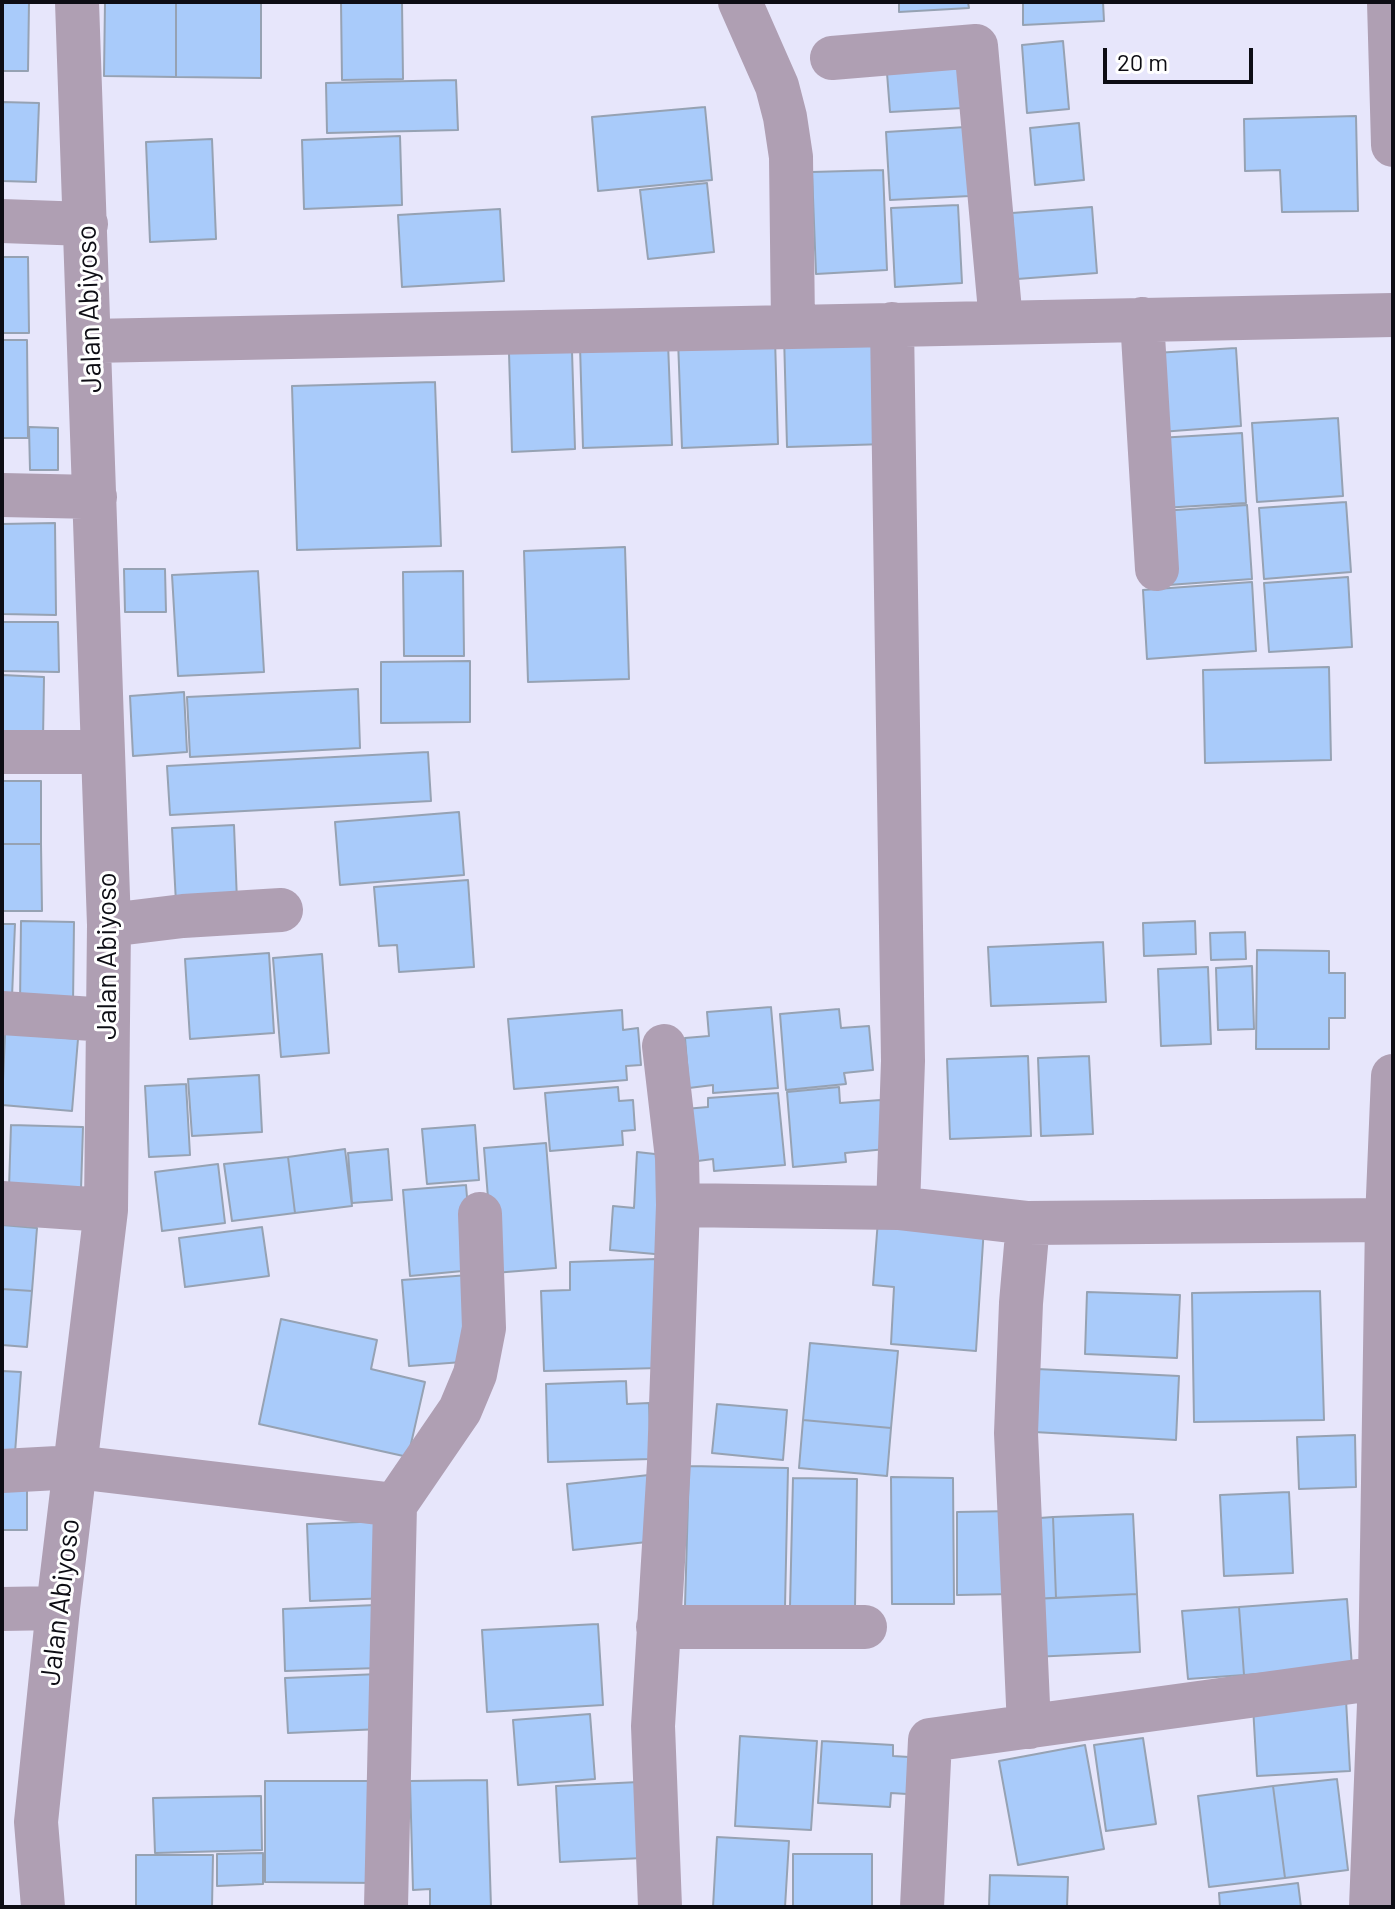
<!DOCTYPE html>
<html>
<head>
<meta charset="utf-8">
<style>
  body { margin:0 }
  #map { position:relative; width:1395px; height:1909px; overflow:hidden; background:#e7e6fb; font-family:Barlow,sans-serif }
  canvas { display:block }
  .frame { position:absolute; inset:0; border:4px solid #0d0d14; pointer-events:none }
  .scale { position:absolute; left:1103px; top:48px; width:150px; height:36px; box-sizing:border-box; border:4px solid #0d0d14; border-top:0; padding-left:10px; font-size:24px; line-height:28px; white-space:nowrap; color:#0d0d14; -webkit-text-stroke:6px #fff; paint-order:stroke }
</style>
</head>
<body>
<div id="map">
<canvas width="1395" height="1909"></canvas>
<div class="frame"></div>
<div class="scale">20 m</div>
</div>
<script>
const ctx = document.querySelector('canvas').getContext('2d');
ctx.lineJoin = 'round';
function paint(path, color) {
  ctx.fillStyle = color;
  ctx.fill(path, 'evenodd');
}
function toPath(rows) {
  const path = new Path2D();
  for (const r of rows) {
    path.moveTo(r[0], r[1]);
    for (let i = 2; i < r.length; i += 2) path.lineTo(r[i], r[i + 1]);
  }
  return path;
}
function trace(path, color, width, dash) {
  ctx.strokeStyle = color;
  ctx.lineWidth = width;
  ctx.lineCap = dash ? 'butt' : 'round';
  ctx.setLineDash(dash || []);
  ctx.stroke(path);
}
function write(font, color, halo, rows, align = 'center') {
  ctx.font = font + ' Barlow,sans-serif';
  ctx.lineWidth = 6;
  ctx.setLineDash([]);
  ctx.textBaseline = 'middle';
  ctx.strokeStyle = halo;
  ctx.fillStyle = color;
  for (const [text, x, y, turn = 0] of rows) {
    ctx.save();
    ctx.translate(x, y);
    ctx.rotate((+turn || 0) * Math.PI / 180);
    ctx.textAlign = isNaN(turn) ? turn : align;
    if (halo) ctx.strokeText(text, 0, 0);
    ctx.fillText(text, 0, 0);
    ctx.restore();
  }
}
const building = toPath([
  [2,2,29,2,28,71,2,71,2,2],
  [105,2,176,2,176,77,104,76,105,2],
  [176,2,261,2,261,78,176,77,176,2],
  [341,2,402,2,403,79,342,80,341,2],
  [899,2,968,2,969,8,899,12,899,2],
  [1023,2,1103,2,1104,21,1023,25,1023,2],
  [1063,41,1069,109,1027,113,1022,45,1063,41],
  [958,55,963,108,890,112,886,60,958,55],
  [456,80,458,130,327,133,326,83,456,80],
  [2,102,39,103,36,182,2,181,2,102],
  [705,107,712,180,598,191,592,117,705,107],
  [1356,116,1358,211,1282,212,1280,170,1245,171,1244,119,1356,116],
  [1079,123,1084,180,1035,185,1030,128,1079,123],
  [966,127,970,196,890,200,886,132,966,127],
  [400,136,402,205,304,209,302,140,400,136],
  [212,139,216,239,150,242,146,142,212,139],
  [883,170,887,270,816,274,812,172,883,170],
  [707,183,714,252,648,259,640,190,707,183],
  [958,205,962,283,895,287,891,208,958,205],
  [1092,207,1097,273,1017,279,1012,213,1092,207],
  [500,209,504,281,402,287,398,215,500,209],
  [2,257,28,257,29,333,2,333,2,257],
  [883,332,886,444,787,447,784,335,883,332],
  [775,338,778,444,682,448,678,340,775,338],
  [2,340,27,340,28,438,2,438,2,340],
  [668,343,672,445,583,448,580,346,668,343],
  [1236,348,1241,426,1160,432,1155,353,1236,348],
  [572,351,575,449,512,452,509,353,572,351],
  [435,382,441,546,297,550,292,386,435,382],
  [1338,418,1343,496,1257,502,1252,423,1338,418],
  [29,427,58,428,58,470,30,470,29,427],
  [1242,433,1246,503,1162,508,1158,438,1242,433],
  [1346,502,1351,572,1264,579,1259,508,1346,502],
  [1247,505,1252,579,1168,585,1162,511,1247,505],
  [55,523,56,615,2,614,2,524,55,523],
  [625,547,629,679,528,682,524,551,625,547],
  [124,569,165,569,166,612,125,612,124,569],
  [258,571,264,672,178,676,172,575,258,571],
  [463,571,464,656,404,656,403,572,463,571],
  [1348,577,1352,647,1269,652,1264,583,1348,577],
  [1252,582,1256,651,1147,659,1143,590,1252,582],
  [2,622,58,622,59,672,2,671,2,622],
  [470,661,470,722,381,723,381,662,470,661],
  [1329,667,1331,760,1205,763,1203,670,1329,667],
  [2,675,44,677,43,740,2,739,2,675],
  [358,689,360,748,190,757,187,697,358,689],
  [184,692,187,752,133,756,130,696,184,692],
  [428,752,431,801,170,815,167,766,428,752],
  [2,781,41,781,41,844,2,844,2,781],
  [459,812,464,875,340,885,335,822,459,812],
  [234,825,237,901,176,903,172,828,234,825],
  [2,844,41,844,42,911,2,911,2,844],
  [468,880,474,967,399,972,397,945,379,946,374,887,468,880],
  [21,921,74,922,73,1005,20,1004,21,921],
  [1195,921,1196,954,1144,956,1143,923,1195,921],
  [2,924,15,924,12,997,2,996,2,924],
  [1245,932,1246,959,1211,960,1210,933,1245,932],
  [1103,942,1106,1002,991,1006,988,947,1103,942],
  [1257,950,1329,951,1329,973,1345,973,1345,1018,1329,1018,1329,1049,1256,1049,1257,950],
  [269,953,274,1033,190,1039,185,959,269,953],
  [322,954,329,1053,281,1057,273,958,322,954],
  [1252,966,1254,1029,1218,1030,1216,968,1252,966],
  [1208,967,1211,1044,1161,1046,1158,969,1208,967],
  [771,1007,778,1088,713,1093,713,1085,689,1088,685,1038,709,1036,707,1012,771,1007],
  [839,1009,841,1028,869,1026,873,1070,844,1073,846,1084,786,1090,780,1014,839,1009],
  [622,1010,623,1030,638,1028,641,1065,626,1066,627,1080,514,1089,508,1019,622,1010],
  [5,1033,78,1039,72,1111,2,1105,5,1033],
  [1028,1056,1031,1136,950,1139,947,1059,1028,1056],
  [1089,1056,1093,1134,1041,1136,1038,1058,1089,1056],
  [259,1075,262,1132,192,1136,188,1079,259,1075],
  [186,1084,190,1155,149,1157,145,1086,186,1084],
  [618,1087,619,1101,633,1100,635,1130,622,1131,623,1145,550,1151,545,1093,618,1087],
  [839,1087,840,1103,881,1100,886,1149,845,1153,846,1162,793,1167,787,1092,839,1087],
  [778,1093,785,1165,714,1171,713,1159,690,1162,685,1109,708,1107,708,1098,778,1093],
  [11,1125,83,1127,81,1190,9,1188,11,1125],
  [475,1125,479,1180,427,1184,422,1129,475,1125],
  [546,1143,556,1268,494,1273,484,1148,546,1143],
  [345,1149,352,1206,295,1213,288,1157,345,1149],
  [388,1149,392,1200,352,1203,348,1153,388,1149],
  [637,1152,673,1156,666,1255,610,1250,613,1206,634,1208,637,1152],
  [288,1157,295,1213,232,1221,224,1164,288,1157],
  [218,1164,225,1223,162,1231,155,1172,218,1164],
  [466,1185,473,1270,410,1276,403,1190,466,1185],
  [878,1220,984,1227,976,1351,891,1344,894,1287,873,1285,878,1220],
  [2,1225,37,1228,32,1291,2,1289,2,1225],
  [262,1227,269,1276,185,1287,179,1238,262,1227],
  [657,1259,659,1368,544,1371,541,1291,570,1290,570,1262,657,1259],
  [469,1275,476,1361,409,1366,402,1280,469,1275],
  [2,1289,32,1291,27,1347,2,1345,2,1289],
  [1320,1291,1324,1420,1194,1422,1192,1293,1320,1291],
  [1087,1292,1180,1295,1177,1358,1085,1354,1087,1292],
  [281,1319,377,1340,371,1369,425,1382,408,1457,259,1424,281,1319],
  [810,1343,898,1351,891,1428,803,1420,810,1343],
  [1037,1369,1179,1376,1176,1440,1034,1432,1037,1369],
  [2,1371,21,1372,15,1453,2,1452,2,1371],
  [626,1381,627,1404,649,1403,651,1459,548,1462,546,1384,626,1381],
  [717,1404,787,1410,783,1460,712,1453,717,1404],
  [803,1420,891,1428,887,1476,799,1468,803,1420],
  [1355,1435,1356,1487,1299,1489,1297,1437,1355,1435],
  [689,1466,788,1468,785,1607,685,1606,689,1466],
  [658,1474,647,1542,573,1550,567,1484,658,1474],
  [891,1477,953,1478,954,1604,892,1604,891,1477],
  [793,1478,857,1479,855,1608,790,1607,793,1478],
  [2,1481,27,1481,27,1530,2,1530,2,1481],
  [1289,1492,1293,1573,1224,1576,1220,1495,1289,1492],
  [1014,1511,1014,1594,957,1595,957,1512,1014,1511],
  [1133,1514,1137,1594,1056,1598,1053,1517,1133,1514],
  [1053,1517,1056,1598,1030,1599,1026,1519,1053,1517],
  [386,1521,390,1598,310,1601,307,1524,386,1521],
  [1137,1594,1140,1652,1032,1657,1030,1599,1137,1594],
  [1347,1599,1352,1667,1244,1675,1239,1607,1347,1599],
  [376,1605,379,1668,285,1671,283,1609,376,1605],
  [1239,1607,1244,1675,1188,1679,1182,1611,1239,1607],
  [598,1624,603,1705,487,1712,482,1630,598,1624],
  [379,1674,381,1729,288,1733,285,1678,379,1674],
  [1346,1700,1350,1771,1257,1776,1253,1706,1346,1700],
  [590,1714,595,1779,518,1785,513,1720,590,1714],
  [740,1736,817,1741,811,1830,735,1826,740,1736],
  [1143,1738,1156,1824,1106,1831,1094,1745,1143,1738],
  [822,1741,893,1745,893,1756,909,1757,907,1794,891,1793,890,1807,818,1803,822,1741],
  [1085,1745,1104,1849,1018,1865,999,1761,1085,1745],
  [1337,1779,1348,1870,1285,1878,1273,1786,1337,1779],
  [487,1780,491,1907,430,1907,430,1889,413,1890,410,1781,487,1780],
  [265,1781,379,1781,379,1883,265,1882,265,1781],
  [639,1782,643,1858,560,1862,556,1786,639,1782],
  [1273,1786,1285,1878,1209,1887,1198,1796,1273,1786],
  [261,1796,262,1850,155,1853,153,1798,261,1796],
  [717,1837,789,1841,785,1907,713,1907,717,1837],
  [263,1853,263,1884,217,1886,217,1854,263,1853],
  [793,1854,872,1854,872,1907,793,1907,793,1854],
  [136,1855,213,1855,212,1907,136,1907,136,1855],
  [990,1875,1068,1877,1067,1907,989,1907,990,1875],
  [1298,1883,1301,1907,1220,1907,1219,1893,1298,1883]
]);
paint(building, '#a9cbfa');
trace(building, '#96a2b3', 2);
trace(toPath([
  [740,2,777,86,785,117,791,157,793,325],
  [1389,2,1393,145],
  [832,58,976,46,1001,322],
  [2,221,86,224],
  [1142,319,1157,569],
  [892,324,903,1061,898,1208],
  [90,341,1393,315],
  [2,495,95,497],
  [2,752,103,752],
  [109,925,183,916,281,910],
  [2,1013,108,1020],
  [2,1203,106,1210],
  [678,1205,898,1208,1028,1223,1387,1220],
  [1028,1223,1021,1303,1016,1433,1029,1727],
  [2,1471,76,1467,395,1505],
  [2,1609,58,1608],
  [658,1627,865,1627],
  [43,1907,36,1822,58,1608,106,1210,109,925,77,2],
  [386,1907,395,1505,460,1410,475,1374,484,1328,480,1214],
  [660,1907,653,1726,669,1463,678,1205,677,1158,664,1046],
  [922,1907,930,1740,1380,1678],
  [1371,1907,1380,1678,1387,1220,1393,1076]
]), '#af9fb3', 44);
write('28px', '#0d0d14', '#fff', [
  ["Jalan Abiyoso",89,309,-92],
  ["Jalan Abiyoso",107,956,-90],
  ["Jalan Abiyoso",60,1602,-83]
]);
</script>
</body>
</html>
